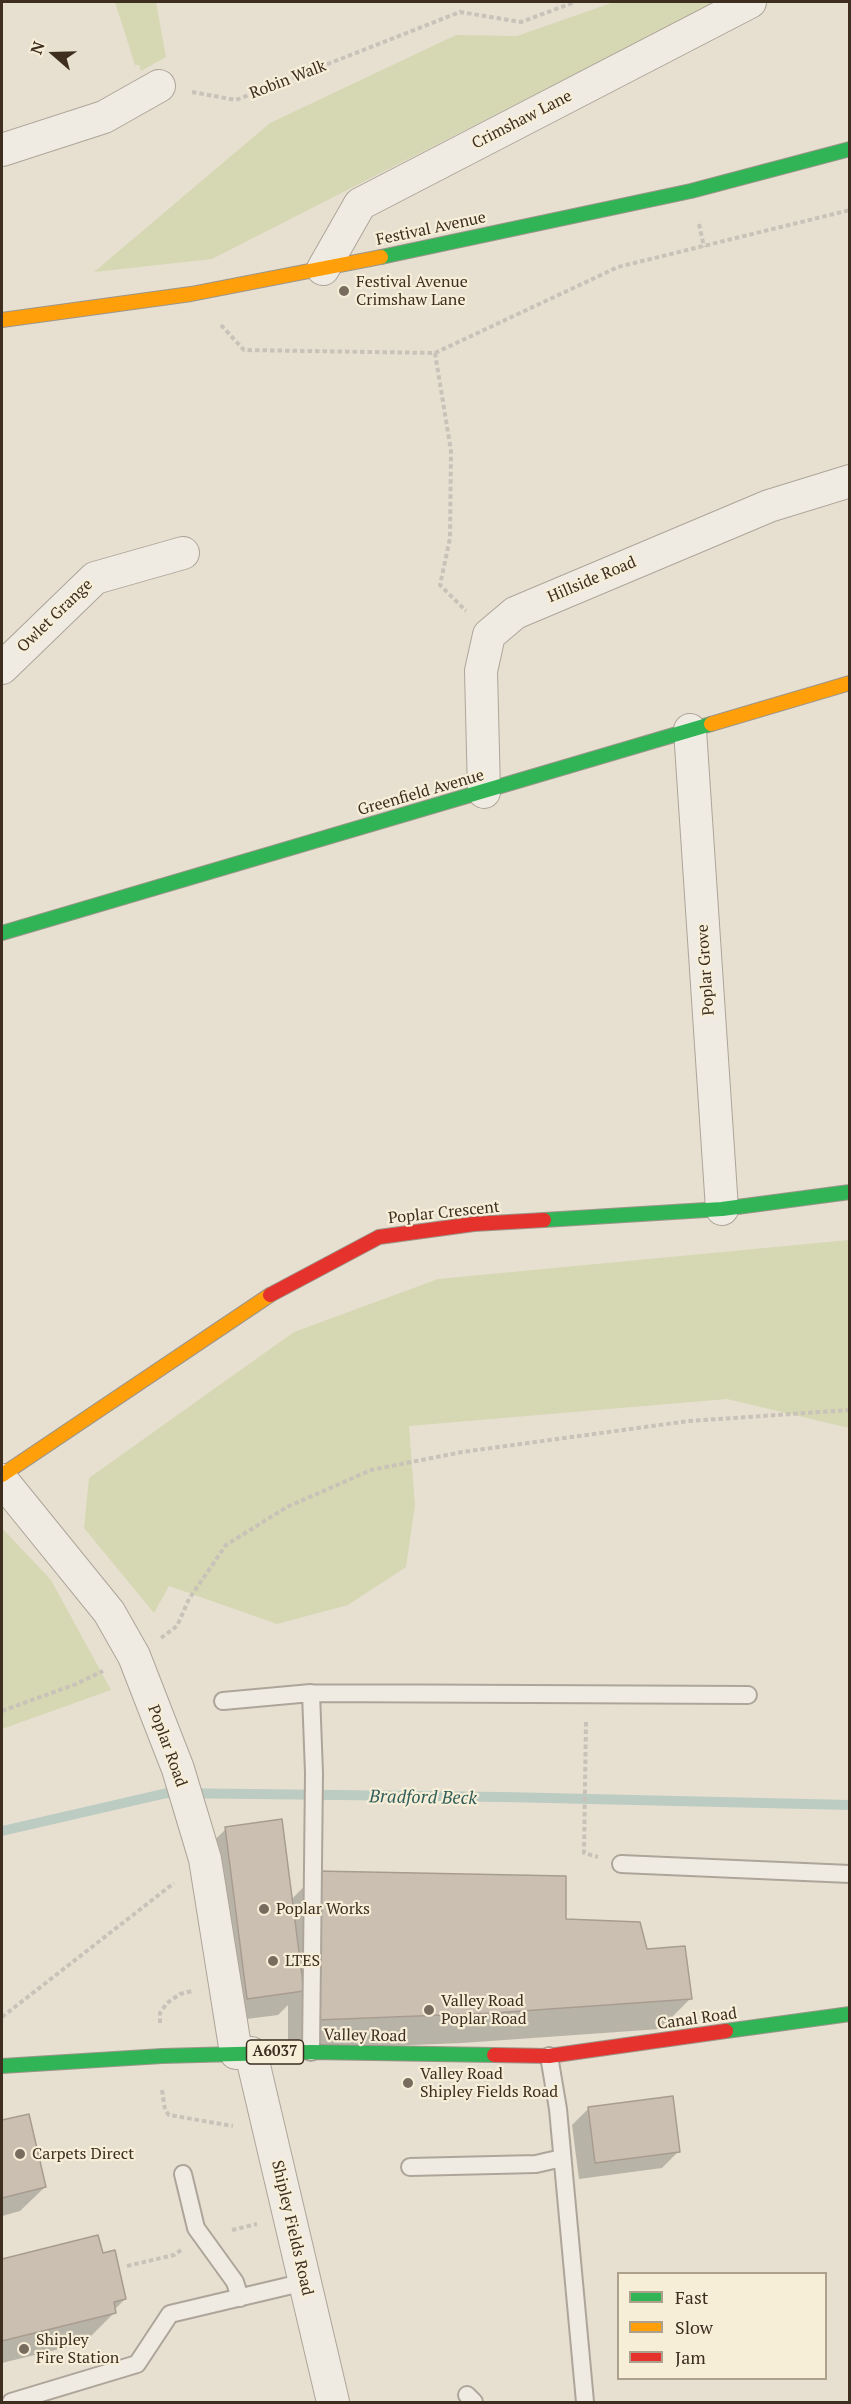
<!DOCTYPE html>
<html>
<head>
<meta charset="utf-8">
<style>
  body { margin:0 }
  #map { position:relative; width:851px; height:2404px; overflow:hidden; background:#e7e0d1; font-family:"PT Serif",serif }
  canvas { display:block }
  .frame { position:absolute; inset:0; border:3px solid #3d2e20; pointer-events:none }
  .legend { position:absolute; left:617px; top:2272px; width:210px; height:108px; box-sizing:border-box; background:#f7eed8; border:2px solid #ada18e; margin:0; padding:8px 10px; list-style:none; font-size:18px; color:#3d2e20 }
  .legend li { display:flex; align-items:center; gap:12px; height:30px }
  .legend b { width:30px; border:2px solid #ada18e }
  .north { position:absolute; left:24px; top:24px; width:60px; height:60px; -webkit-text-stroke:4px #f7eed8; paint-order:stroke; rotate:290deg; font-size:16px; font-weight:700; line-height:24px; text-align:center; color:#3d2e20 }
  .north::after { content:''; display:block; margin:auto; width:21px; height:27px; background:#3d2e20; clip-path:polygon(50% 0,100% 100%,50% 72%,0 100%) }
</style>
</head>
<body>
<div id="map">
<canvas width="851" height="2404"></canvas>
<div class="frame"></div>
<ul class="legend">
<li><b style="height:8px;background:#30b455"></b>Fast</li>
<li><b style="height:8px;background:#ff9f0a"></b>Slow</li>
<li><b style="height:8px;background:#e5322d"></b>Jam</li>
</ul>
<div class="north">N</div>
</div>
<script>
const ctx = document.querySelector('canvas').getContext('2d');
ctx.lineJoin = 'round';
function paint(path, color) {
  ctx.fillStyle = color;
  ctx.fill(path, 'evenodd');
}
function toPath(rows) {
  const path = new Path2D();
  for (const r of rows) {
    path.moveTo(r[0], r[1]);
    for (let i = 2; i < r.length; i += 2) path.lineTo(r[i], r[i + 1]);
  }
  return path;
}
function trace(path, color, width, dash) {
  ctx.strokeStyle = color;
  ctx.lineWidth = width;
  ctx.lineCap = dash ? 'butt' : 'round';
  ctx.setLineDash(dash || []);
  ctx.stroke(path);
}
function write(font, color, halo, rows, align = 'center') {
  ctx.font = font + ' "PT Serif",serif';
  ctx.lineWidth = 4.5;
  ctx.setLineDash([]);
  ctx.textBaseline = 'middle';
  ctx.strokeStyle = halo;
  ctx.fillStyle = color;
  for (const [text, x, y, turn = 0] of rows) {
    ctx.save();
    ctx.translate(x, y);
    ctx.rotate((+turn || 0) * Math.PI / 180);
    ctx.textAlign = isNaN(turn) ? turn : align;
    if (halo) ctx.strokeText(text, 0, 0);
    ctx.fillText(text, 0, 0);
    ctx.restore();
  }
}
paint(toPath([
  [115,2,156,2,166,57,141,71,139,65,135,65],
  [614,2,716,2,212,259,94,272,270,123,456,35,517,36],
  [849,1240,849,1428,727,1399,409,1426,415,1505,406,1567,348,1605,277,1624,169,1586,154,1613,84,1528,89,1478,294,1332,438,1279],
  [2,1528,51,1580,111,1690,2,1729]
]), '#d6d7b3');
paint(toPath([
  [226,1829,291,1900,317,1873,564,1920,646,1950,690,1999,660,2029,462,2043,288,2050,288,2005,278,2015,223,2022,201,1853],
  [589,2108,679,2151,662,2168,579,2179,572,2125],
  [28,2115,45,2187,20,2211,2,2216,2,2122],
  [97,2237,102,2255,125,2299,114,2310,115,2312,84,2343,2,2363,2,2261]
]), '#0003');
trace(toPath([
  [2,1831,167,1793,504,1797,850,1805]
]), '#bcccc2', 10);
const building = toPath([
  [282,1819,304,1991,247,1999,225,1827,282,1819],
  [317,1871,566,1876,566,1919,640,1922,647,1949,685,1946,692,1999,493,2013,318,2020,317,1871],
  [673,2096,680,2152,595,2163,588,2107,673,2096],
  [29,2114,46,2187,2,2198,2,2120,29,2114],
  [98,2235,103,2253,115,2250,126,2299,114,2302,116,2313,2,2341,2,2259,98,2235]
]);
paint(building, '#cbbfb2');
trace(building, '#a89c90', 1.5);
const lane = toPath([
  [311,1693,748,1695],
  [223,1701,311,1693,314,1773,311,2052],
  [621,1864,850,1874],
  [549,2056,558,2109,585,2402],
  [410,2167,536,2164,562,2158],
  [183,2174,196,2228,235,2282,240,2298],
  [467,2395,474,2402],
  [11,2402,137,2364,170,2314,305,2282]
]);
const street = toPath([
  [2,150,104,117,159,86],
  [323,269,360,204,750,2],
  [2,668,95,578,183,553],
  [690,730,722,1209],
  [484,792,481,671,489,635,515,613,769,506,850,481],
  [2,1480,109,1612,134,1656,178,1769,205,1859,236,2053],
  [251,2053,333,2402]
]);
const fast = toPath([
  [381,257,691,191,850,149],
  [2,933,711,724],
  [544,1220,722,1209,850,1192],
  [726,2031,850,2014],
  [2,2066,162,2056,311,2052,494,2055]
]);
const slow = toPath([
  [2,320,191,294,381,257],
  [711,724,850,683],
  [2,1475,270,1295]
]);
const jam = toPath([
  [270,1295,379,1237,474,1224,544,1220],
  [494,2055,549,2056,726,2031]
]);
trace(lane, '#ada599', 20);
trace(street, '#ada599', 34);
trace(fast, '#9c958a', 16);
trace(slow, '#9c958a', 16);
trace(jam, '#9c958a', 16);
trace(toPath([
  [192,92,236,100,460,12,521,22,575,2],
  [699,224,704,247],
  [221,325,244,350,435,353,618,267,850,210],
  [435,353,451,451,450,538,440,585,466,611],
  [161,1638,177,1626,189,1599,226,1545,287,1507,371,1470,462,1452,689,1421,850,1410],
  [2,1711,76,1684,103,1671],
  [586,1722,584,1853,598,1857],
  [2,2017,174,1883],
  [160,2023,160,2013,167,2003,180,1994,192,1991],
  [162,2090,165,2110,169,2115,233,2126],
  [232,2230,257,2224],
  [127,2266,174,2255,181,2250]
]), '#c8c2b9', 4, [4.5, 3]);
trace(lane, '#efebe3', 16);
trace(street, '#efebe3', 32);
trace(fast, '#30b455', 14);
trace(slow, '#ff9f0a', 14);
trace(jam, '#e5322d', 14);
for (const [x, y, r, color] of [
  [344,291,6,"#786c5e"],
  [264,1909,6,"#786c5e"],
  [273,1961,6,"#786c5e"],
  [429,2010,6,"#786c5e"],
  [408,2083,6,"#786c5e"],
  [20,2154,6,"#786c5e"],
  [24,2349,6,"#786c5e"]
]) {
  const dot = new Path2D();
  dot.arc(x, y, r, 0, 2 * Math.PI);
  ctx.fillStyle = color;
  ctx.fill(dot);
  trace(dot, '#f7eed8', 2);
}
for (const [x, y, w] of [
  [275,2052,57]
]) {
  const box = new Path2D();
  box.roundRect(x - w / 2, y - 12, w, 24, 4.5);
  ctx.fillStyle = '#f7eed8';
  ctx.fill(box);
  trace(box, '#3d2e20', 1.5);
}
write('bold 15px', '#3d2e20', null, [
  ["A6037",275,2052]
]);
write('16px', '#3d2e20', '#f7eed8', [
  ["Robin Walk",288,80,-21],
  ["Crimshaw Lane",522,120,-27],
  ["Festival Avenue",431,229,-12],
  ["Hillside Road",592,580,-23],
  ["Owlet Grange",55,616,-44],
  ["Greenfield Avenue",421,793,-16],
  ["Poplar Grove",706,970,-94],
  ["Poplar Crescent",444,1213,-6],
  ["Poplar Road",167,1746,70],
  ["Canal Road",697,2019,-8],
  ["Valley Road",365,2036,1],
  ["Shipley Fields Road",292,2228,77]
]);
write('16px', '#3d2e20', '#f7eed8', [
  ["Festival Avenue",356,282],
  ["Crimshaw Lane",356,300],
  ["Poplar Works",276,1909],
  ["LTES",285,1961],
  ["Valley Road",441,2001],
  ["Poplar Road",441,2019],
  ["Valley Road",420,2074],
  ["Shipley Fields Road",420,2092],
  ["Carpets Direct",32,2154],
  ["Shipley",36,2340],
  ["Fire Station",36,2358]
], 'left');
write('italic 18px', '#2f5d5a', '#f7eed8', [
  ["Bradford Beck",423,1798,1]
]);
</script>
</body>
</html>
